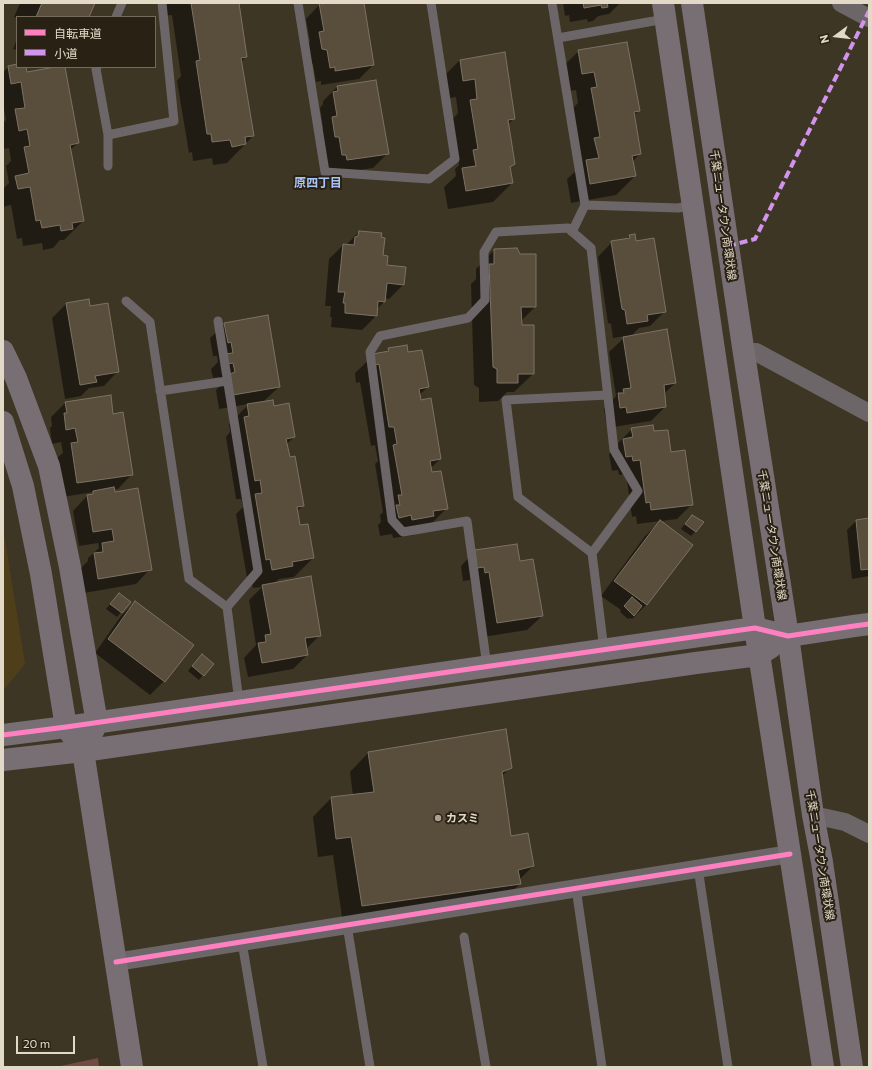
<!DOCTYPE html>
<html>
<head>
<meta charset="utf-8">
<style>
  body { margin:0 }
  #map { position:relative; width:872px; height:1070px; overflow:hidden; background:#3e3624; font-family:Commissioner,"Noto Sans JP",sans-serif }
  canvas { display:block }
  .frame { position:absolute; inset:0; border:4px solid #e2d9c7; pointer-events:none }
  .legend { position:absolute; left:16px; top:16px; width:140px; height:52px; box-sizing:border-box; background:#292114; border:1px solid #736b5c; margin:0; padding:5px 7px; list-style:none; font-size:12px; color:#e2d9c7 }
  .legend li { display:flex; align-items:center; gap:8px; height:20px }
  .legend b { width:20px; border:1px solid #736b5c }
  .north { position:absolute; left:816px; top:16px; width:40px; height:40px; -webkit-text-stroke:3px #292114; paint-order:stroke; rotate:255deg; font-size:11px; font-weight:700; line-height:16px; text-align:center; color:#e2d9c7 }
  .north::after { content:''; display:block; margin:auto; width:14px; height:18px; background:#e2d9c7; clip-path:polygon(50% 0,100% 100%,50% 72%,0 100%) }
  .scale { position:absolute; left:16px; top:1036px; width:59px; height:18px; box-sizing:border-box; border:2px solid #e2d9c7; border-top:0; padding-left:5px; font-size:12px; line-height:14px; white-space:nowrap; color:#e2d9c7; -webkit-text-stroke:3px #292114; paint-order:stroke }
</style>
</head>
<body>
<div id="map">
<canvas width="872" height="1070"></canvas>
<div class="frame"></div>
<ul class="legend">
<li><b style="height:5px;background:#ff80c0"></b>自転車道</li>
<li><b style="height:5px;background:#d193ec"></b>小道</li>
</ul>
<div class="north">N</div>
<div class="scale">20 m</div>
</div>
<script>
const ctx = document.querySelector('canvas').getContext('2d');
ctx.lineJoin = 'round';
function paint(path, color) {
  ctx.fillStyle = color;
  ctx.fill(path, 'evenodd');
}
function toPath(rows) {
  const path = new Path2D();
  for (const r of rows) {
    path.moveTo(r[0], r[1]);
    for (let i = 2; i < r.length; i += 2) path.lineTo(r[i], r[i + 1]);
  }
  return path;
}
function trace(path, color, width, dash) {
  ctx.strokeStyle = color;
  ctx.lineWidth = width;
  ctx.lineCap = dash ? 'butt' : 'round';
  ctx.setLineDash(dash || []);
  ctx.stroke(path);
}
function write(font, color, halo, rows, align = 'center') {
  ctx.font = font + ' Commissioner,"Noto Sans JP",sans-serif';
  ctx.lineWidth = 4;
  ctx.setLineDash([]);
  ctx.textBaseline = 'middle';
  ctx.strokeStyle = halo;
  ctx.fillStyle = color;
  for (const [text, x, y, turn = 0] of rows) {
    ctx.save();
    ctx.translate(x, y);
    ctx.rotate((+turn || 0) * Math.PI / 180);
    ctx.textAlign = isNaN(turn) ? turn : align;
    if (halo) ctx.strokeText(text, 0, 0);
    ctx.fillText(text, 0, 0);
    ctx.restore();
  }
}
paint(toPath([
  [3,527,25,664,3,691]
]), '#4f3e1a');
paint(toPath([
  [98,1058,99,1067,56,1067]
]), '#734a46');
paint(toPath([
  [20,3,94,3,88,17,17,17,17,18,14,17],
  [159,3,238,3,246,57,241,62,253,136,227,163,213,165,212,158,193,161,192,152,189,153,177,81,181,76,172,15,162,16],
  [324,3,363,3,373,65,359,79,321,85,321,81,316,82,313,64,308,63,305,47,310,42,306,19,320,4,322,5],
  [563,3,620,3,609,14,598,16,593,21,588,22,587,19,570,22,569,15,565,16],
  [17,39,17,50,13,49],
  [579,51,639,111,633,116,640,154,632,162,635,176,616,195,571,203,567,179,579,168,573,108,578,103,576,90,564,92,560,69],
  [460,60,514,118,508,125,514,164,509,168,512,183,493,202,448,209,444,187,456,176,455,169,459,165,452,120,458,113,456,97,445,99,441,79],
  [17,65,17,67,25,67,26,73,64,67,78,143,70,150,83,221,64,240,60,240,53,248,43,250,42,243,23,246,22,238,17,239,11,205,3,207,3,189,9,183,6,166,11,161,9,148,3,149,3,123,6,120,3,104,3,72,9,67],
  [376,81,388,153,373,168,332,174,328,169,318,132,323,128,320,108,323,104,323,101,337,87],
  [359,232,380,238,382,256,386,266,403,285,389,299,385,298,384,302,377,309,376,316,362,330,331,327,332,317,330,317,331,306,325,306,329,259,343,245,346,245],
  [630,235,635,242,664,312,650,326,639,328,630,337,675,383,664,394,665,407,651,421,613,427,612,421,606,422,604,409,616,396,609,352,626,336,613,338,611,324,608,323,598,257,612,242,625,240],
  [494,250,519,255,535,307,521,321,533,374,514,392,507,392,498,401,479,402,479,388,474,385,471,284,476,279,476,269],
  [66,304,89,308,118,371,104,386,89,388,81,396,65,399,52,318],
  [225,324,279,387,263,402,273,407,294,437,286,445,303,506,297,511,299,526,313,558,294,577,279,579,274,584,320,635,306,649,307,655,293,669,248,677,244,658,256,645,249,600,262,587,253,588,251,577,247,578,236,514,243,507,241,499,236,499,226,437,230,432,229,424,249,404,219,409,216,390,221,385,219,377,213,378,211,369,218,362,217,356,213,356,210,338],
  [389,349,408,353,428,387,419,395,440,459,431,468,432,473,447,508,428,527,421,528,414,535,393,538,392,534,380,536,378,525,381,522,380,515,383,512,375,464,378,461,375,445,371,446,360,382,356,383,355,373,374,355,385,353],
  [65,403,112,415,132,474,118,489,113,489,150,569,136,584,84,593,80,569,88,561,88,558,99,548,98,543,79,546,73,511,87,496,89,496,93,492,63,497,57,458,63,453,61,442,52,444,50,428,52,426,51,417],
  [632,429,653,433,670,453,692,504,677,519,637,524,636,516,632,517,626,474,619,475,618,470,612,471,609,454,618,446,618,443],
  [869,519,869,576,852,579,847,530,856,521],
  [688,520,703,523,691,536,681,529],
  [660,522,691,545,646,605,632,619,630,618,628,619,620,612,621,610,601,596,645,536],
  [475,551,519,562,542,616,527,630,483,637,475,586,471,587,470,580,463,581,461,566],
  [115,598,130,602,117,617,106,609],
  [135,602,164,681,150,695,95,653,121,616],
  [197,660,203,675,199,680,188,671],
  [368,753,511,767,502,776,511,837,533,866,519,880,520,884,501,902,343,924,333,855,318,857,313,817,331,798,353,796,350,772]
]), '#0007');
const building = toPath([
  [42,3,95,3,89,17,36,17,42,3],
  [191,3,239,3,247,57,241,58,254,136,245,137,246,144,232,147,230,140,212,142,211,134,207,134,196,61,200,60,191,3],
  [319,3,324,4,324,3,364,3,374,65,335,71,335,67,330,68,327,50,322,49,319,32,324,31,319,3],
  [583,3,609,3,607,3,608,7,602,8,601,5,584,8,583,3],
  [627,42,640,111,634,112,641,154,632,156,636,176,590,184,586,160,599,158,594,138,600,137,591,88,597,87,594,72,582,74,578,50,627,42],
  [505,52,515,119,508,120,515,164,510,167,513,183,466,191,462,168,476,166,473,150,478,149,470,100,477,99,475,79,463,81,460,60,505,52],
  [17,64,17,67,26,67,27,72,55,67,65,67,79,143,70,145,84,221,72,223,73,229,61,231,60,225,42,228,40,220,36,221,30,187,18,189,15,176,29,173,24,147,30,146,27,129,19,131,15,109,25,108,21,82,11,84,8,66,17,64],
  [376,80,389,154,347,160,346,155,342,155,339,137,335,137,332,117,337,116,333,92,338,91,337,86,376,80],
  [359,231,382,233,381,237,385,238,383,255,388,256,387,265,406,267,404,285,387,283,385,302,378,301,377,316,345,313,345,303,343,303,345,292,338,292,343,244,354,245,355,237,358,236,359,231],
  [635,234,636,241,654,238,666,312,647,315,648,321,627,324,625,310,622,309,611,241,630,238,629,235,635,234],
  [517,248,520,254,536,254,536,307,521,307,522,325,534,325,534,374,518,374,518,383,497,383,497,369,493,367,489,264,494,264,494,249,517,248],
  [89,299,90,306,108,303,119,372,95,376,97,382,80,385,66,303,89,299],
  [268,315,280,387,233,395,230,374,235,372,233,363,227,364,225,354,233,353,231,342,228,343,224,323,268,315],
  [667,329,676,383,664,385,666,407,627,413,626,407,620,408,618,393,624,393,623,389,631,388,623,337,667,329],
  [407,345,408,352,422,350,429,387,419,389,421,400,431,398,441,459,430,461,432,472,441,471,448,509,433,511,434,516,412,520,411,515,399,518,396,505,400,505,398,495,402,495,393,445,397,444,394,427,389,427,379,364,375,365,373,354,389,351,388,348,407,345],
  [111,395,113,414,123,412,133,475,77,483,71,443,78,442,75,428,66,430,64,413,67,413,65,402,111,395],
  [273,400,274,406,289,403,295,437,286,439,290,457,295,456,304,506,297,507,300,525,308,524,314,558,292,562,293,566,272,570,270,559,266,560,255,494,262,493,260,480,255,481,244,417,249,416,247,404,273,400],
  [653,425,654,431,668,430,671,452,685,450,693,505,651,510,650,502,646,503,640,460,633,461,632,456,626,457,623,439,633,437,631,428,653,425],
  [114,487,115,492,138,488,152,570,98,579,94,553,103,552,102,543,114,541,112,529,93,532,87,495,93,494,93,491,114,487],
  [692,515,704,522,696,532,685,524,692,515],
  [869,518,869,569,861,570,856,520,869,518],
  [660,520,693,545,647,605,614,581,660,520],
  [517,544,520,561,533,559,543,616,497,623,489,572,485,573,484,567,477,568,475,550,517,544],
  [311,576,321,636,305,638,308,655,262,663,258,643,266,642,265,635,271,634,262,585,311,576],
  [119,593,131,602,122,613,110,604,119,593],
  [632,597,642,606,634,616,624,606,632,597],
  [135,601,194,645,165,682,108,639,135,601],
  [202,654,214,664,204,676,192,666,202,654],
  [506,729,512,768,502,772,511,836,528,833,534,866,518,870,521,884,362,906,351,837,336,839,331,797,374,792,368,752,506,729]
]);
paint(building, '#594d3c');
trace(building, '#7c7265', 1);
trace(toPath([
  [298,3,325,172,429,179,455,159,431,3],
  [552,3,585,205],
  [116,17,122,3],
  [558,38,665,19],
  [97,67,96,69,108,135,108,166],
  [108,135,174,121,162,3],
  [572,232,585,205,678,208,693,205],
  [126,301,150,322,189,579,227,607],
  [218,321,258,571,227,607,239,702],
  [160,391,227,381],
  [592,553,518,497,506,400,608,395],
  [487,667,485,652,467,521,403,532,392,520,370,352,380,336,468,318,485,300,484,252,496,232,568,228,591,248,614,450,638,491,592,553,604,650],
  [698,868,728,1067],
  [576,888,602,1067],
  [347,925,370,1067],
  [464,937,486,1067],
  [242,942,263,1067]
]), '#6c6669', 9);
trace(toPath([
  [841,3,869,18],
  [744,354,756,352,869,413],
  [813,815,845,822,869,834],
  [116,962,790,854]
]), '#6c6669', 18);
trace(toPath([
  [663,3,755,628,790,854,823,1067],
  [692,3,744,354,788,636,813,815,822,862,852,1067],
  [3,351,16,378,49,466,70,567,97,723,91,735],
  [3,422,23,486,41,574,66,727,83,751,132,1067],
  [3,735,66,727,755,628,788,636,854,626,869,624],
  [3,760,83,751,696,663,759,655,770,648]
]), '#776f74', 22);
trace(toPath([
  [728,246,755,239,869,11]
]), '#d193ec', 4, [8, 4]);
trace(toPath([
  [3,735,66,727,755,628,788,636,854,626,869,624],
  [116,962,790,854]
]), '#ff80c0', 5);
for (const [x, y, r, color] of [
  [438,818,4,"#a9a08e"]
]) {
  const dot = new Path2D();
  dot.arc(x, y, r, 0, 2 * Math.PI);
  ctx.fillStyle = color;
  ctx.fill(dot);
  trace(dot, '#292114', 1.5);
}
write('11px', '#e2d9c7', '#292114', [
  ["千葉ニュータウン南環状線",723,215,82],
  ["千葉ニュータウン南環状線",772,535,81],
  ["千葉ニュータウン南環状線",820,855,81]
]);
write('bold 11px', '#e2d9c7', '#292114', [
  ["カスミ",446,818]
], 'left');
write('bold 12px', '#a8c5f9', '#292114', [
  ["原四丁目",318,183]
]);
</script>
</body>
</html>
